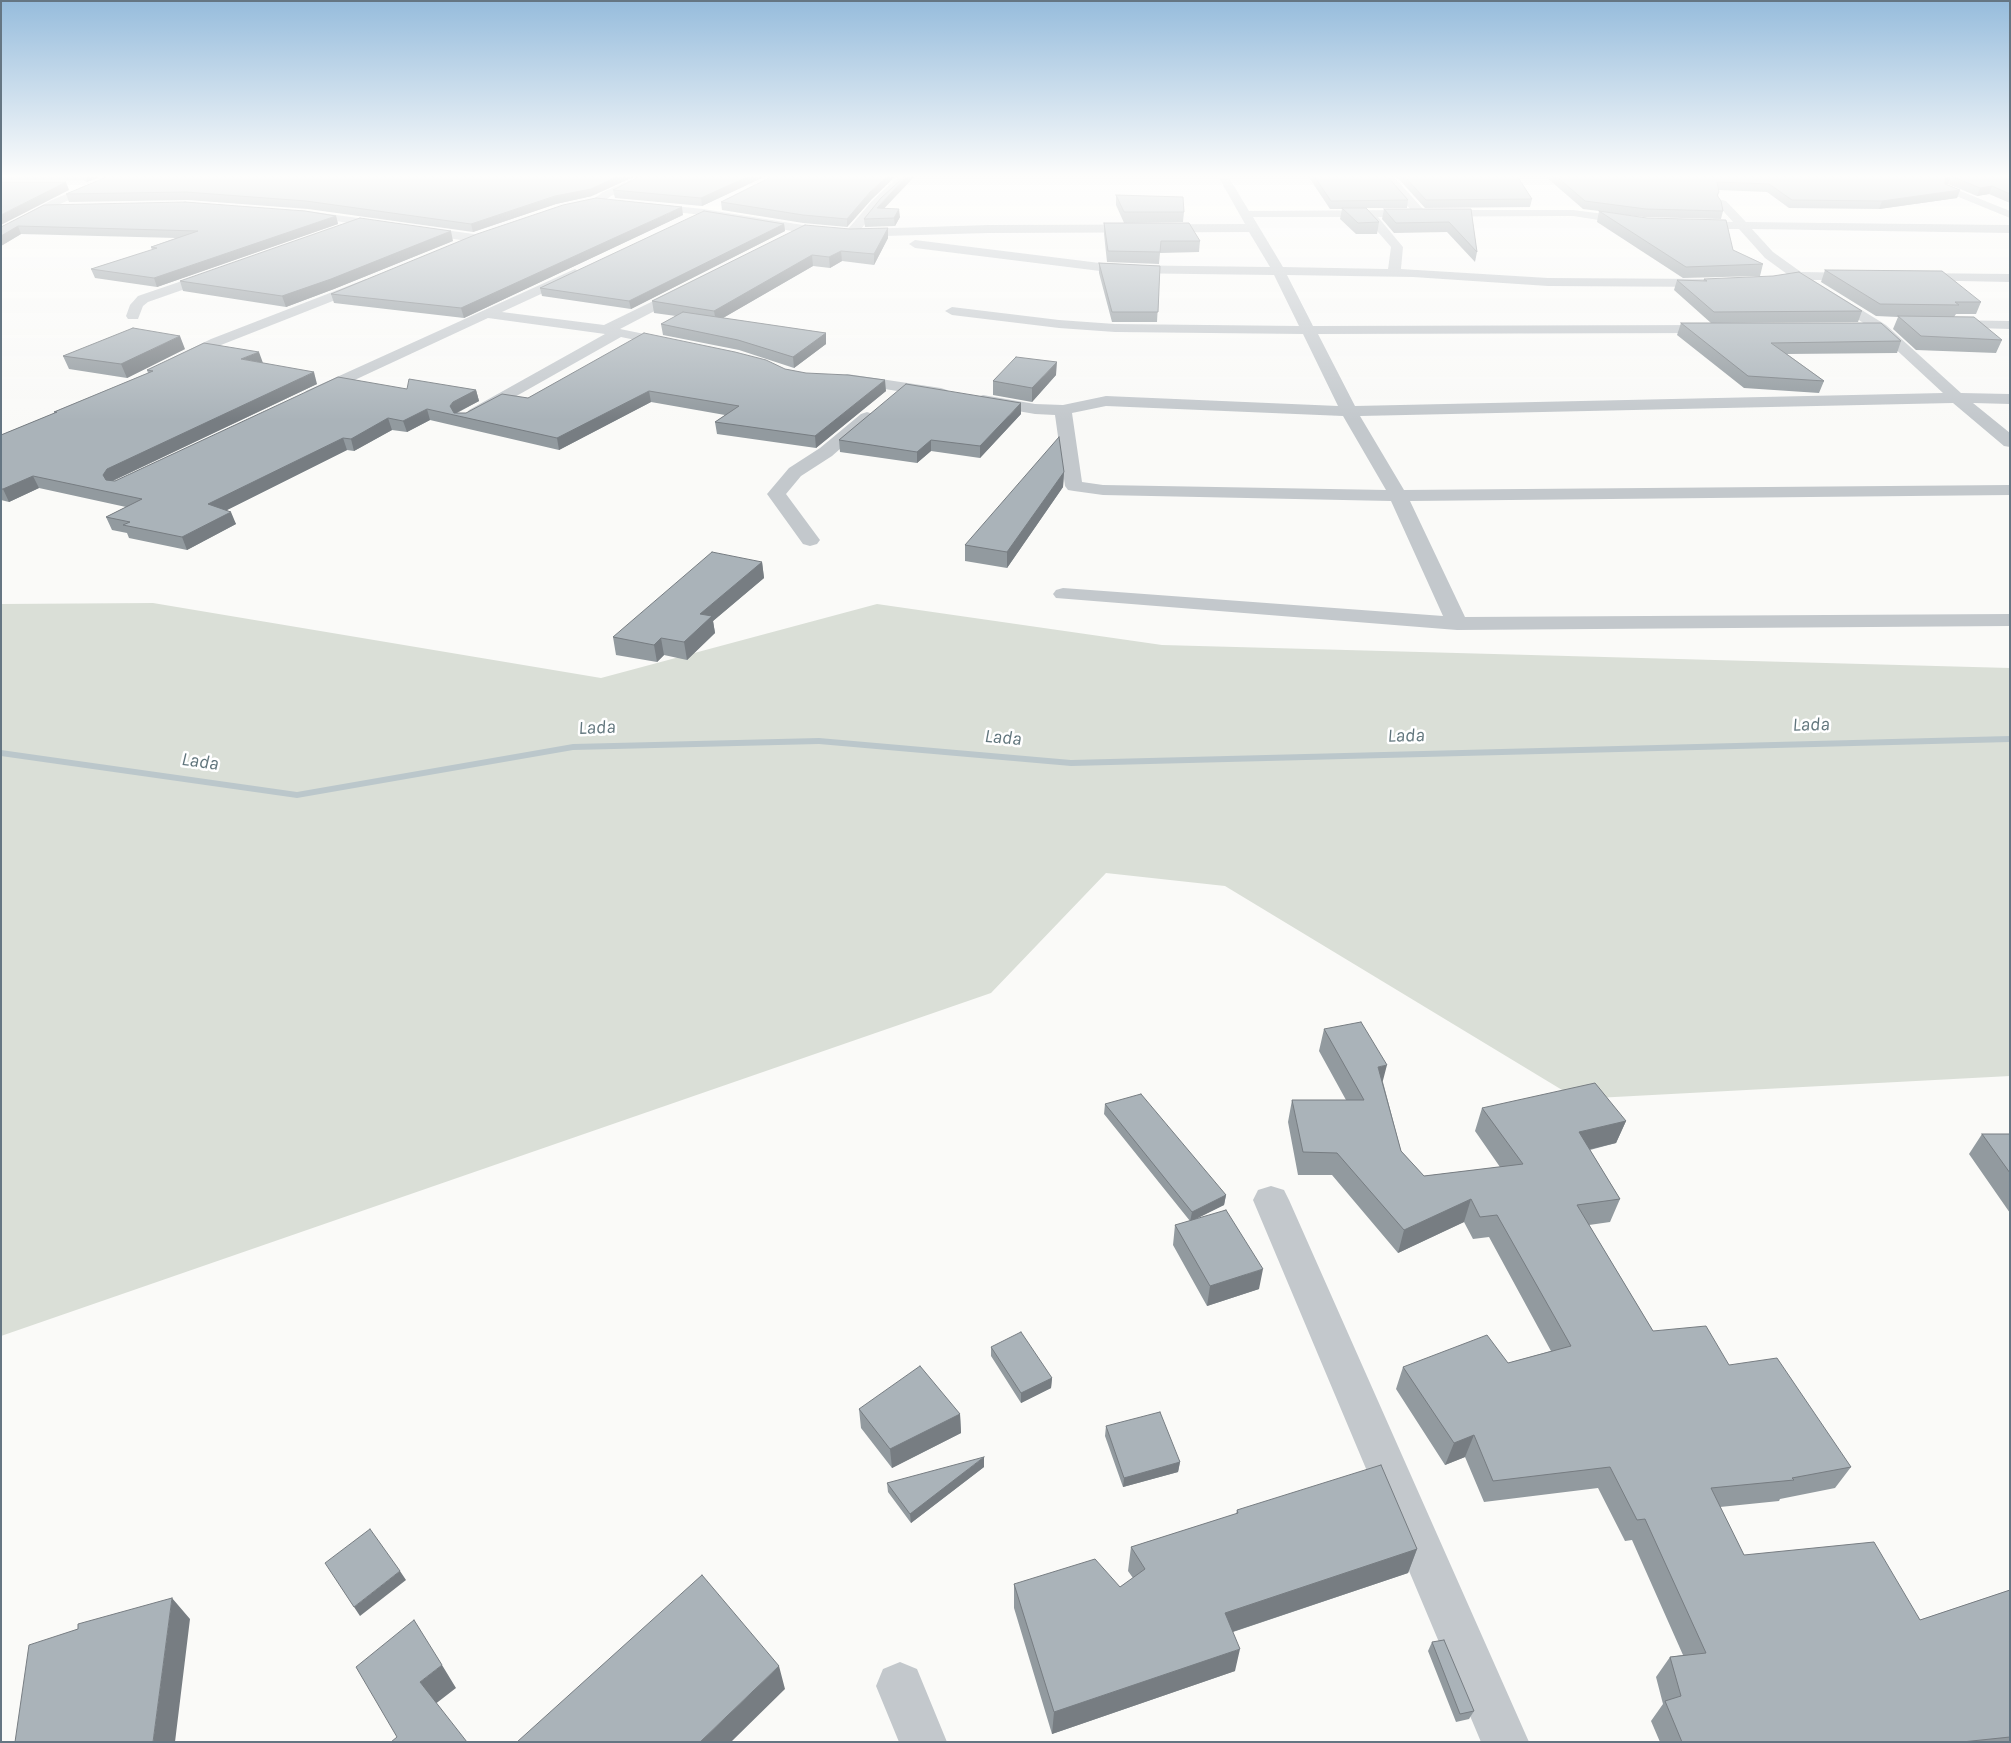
<!DOCTYPE html>
<html>
<head>
<meta charset="utf-8">
<style>
  body { margin:0 }
  #map { position:relative; width:2011px; height:1743px; overflow:hidden; background:#fafaf8; font-family:Karla,sans-serif }
  canvas { display:block }
  .frame { position:absolute; inset:0; border:2px solid #657683; pointer-events:none }
</style>
</head>
<body>
<div id="map">
<canvas width="2011" height="1743"></canvas>
<div class="frame"></div>
</div>
<script>
const ctx = document.querySelector('canvas').getContext('2d');
ctx.lineJoin = 'round';
function paint(path, color) {
  ctx.fillStyle = color;
  ctx.fill(path, 'evenodd');
}
function toPath(rows) {
  const path = new Path2D();
  for (const r of rows) {
    path.moveTo(r[0], r[1]);
    for (let i = 2; i < r.length; i += 2) path.lineTo(r[i], r[i + 1]);
  }
  return path;
}
function trace(path, color, width, dash) {
  ctx.strokeStyle = color;
  ctx.lineWidth = width;
  ctx.lineCap = dash ? 'butt' : 'round';
  ctx.setLineDash(dash || []);
  ctx.stroke(path);
}
function write(font, color, halo, rows, align = 'center') {
  ctx.font = font + ' Karla,sans-serif';
  ctx.lineWidth = 5;
  ctx.setLineDash([]);
  ctx.textBaseline = 'middle';
  ctx.strokeStyle = halo;
  ctx.fillStyle = color;
  for (const [text, x, y, turn = 0] of rows) {
    ctx.save();
    ctx.translate(x, y);
    ctx.rotate((+turn || 0) * Math.PI / 180);
    ctx.textAlign = isNaN(turn) ? turn : align;
    if (halo) ctx.strokeText(text, 0, 0);
    ctx.fillText(text, 0, 0);
    ctx.restore();
  }
}
paint(toPath([
  [153,603,601,678,877,604,1162,645,2010,668,2010,1076,1577,1099,1225,886,1106,873,991,993,1,1336,1,604]
]), '#dadfd7');
paint(toPath([
  [2010,736,2010,742,1071,766,819,744,573,750,297,798,1,756,1,750,297,792,573,744,819,738,1071,760,2010,736]
]), '#bbc7cb');
paint(toPath([
  [109,176,125,176,60,204,1,236,1,227,52,200,109,176],
  [640,176,654,176,611,196,601,203,597,204,591,201,603,192,640,176],
  [899,176,910,176,880,205,861,229,988,225,1245,224,1218,176,1228,176,1249,211,1411,210,1382,176,1393,176,1424,210,1573,210,1636,218,1642,222,1636,226,1573,216,1378,217,1403,247,1401,269,1548,278,1715,279,1722,283,1715,287,1548,286,1413,277,1287,275,1313,326,1717,325,1722,326,1724,329,1722,332,1717,333,1318,334,1355,406,1943,393,1876,331,1796,280,1768,285,1763,284,1761,281,1763,278,1787,274,1765,258,1739,229,1691,229,1685,225,1691,221,1733,222,1716,203,1722,200,1726,201,1746,222,2010,225,2010,233,1752,229,1773,252,1801,272,1864,273,1866,276,1859,280,1813,280,1886,325,1961,393,2010,394,2010,404,1973,403,2010,433,2010,447,2004,446,1953,403,1360,416,1404,490,2010,485,2010,495,1410,501,1465,617,2010,614,2010,626,1457,630,1056,598,1053,594,1056,590,1063,588,1443,616,1391,501,1103,495,1074,491,1068,490,1065,486,1055,415,1035,414,983,405,977,403,975,400,977,397,983,395,1035,404,1063,405,1106,396,1338,406,1303,334,1115,332,1059,328,952,315,945,311,952,307,1059,320,1115,324,1299,326,1274,275,1116,273,915,248,909,244,915,240,1116,265,1270,267,1249,232,988,233,851,237,803,233,703,215,646,209,640,206,646,203,703,209,803,225,848,229,872,201,899,176],
  [1253,217,1365,217,1391,247,1388,269,1283,267,1253,217],
  [1106,406,1343,416,1386,490,1103,485,1082,482,1072,413,1106,406],
  [1948,186,2010,211,2010,218,1944,191,1943,189,1944,187,1948,186],
  [300,210,474,234,480,238,474,242,296,215,294,213,300,210],
  [217,269,223,273,222,276,148,302,143,306,138,319,128,319,126,316,130,305,138,296,217,269],
  [575,269,581,273,580,276,502,312,604,325,686,285,693,289,691,292,620,329,679,341,681,344,679,347,674,348,621,337,481,416,475,418,469,416,467,413,469,410,605,334,488,318,318,397,306,397,304,394,306,391,575,269],
  [1912,273,2010,274,2010,282,1907,280,1905,277,1907,274,1912,273],
  [366,279,373,283,371,286,221,345,184,363,179,365,174,363,171,360,174,357,211,339,366,279],
  [1946,320,2010,321,2010,329,1941,327,1939,324,1941,321,1946,320],
  [847,374,941,388,947,390,949,393,947,396,941,398,841,382,839,379,841,376,847,374],
  [867,412,873,414,875,417,873,420,832,456,801,476,786,494,820,540,817,544,810,546,803,544,767,494,789,468,820,448,861,414,867,412],
  [1271,1186,1284,1190,1289,1200,1529,1742,1481,1742,1253,1200,1258,1190,1271,1186],
  [900,1662,917,1669,947,1742,899,1742,876,1686,883,1669,900,1662]
]), '#c3c8cc');
paint(toPath([
  [1,176,103,176,87,182,82,180,1,180],
  [109,176,592,196,556,204,473,232,308,209,188,200,69,202,66,194],
  [766,176,702,206,615,198,613,190],
  [1308,176,1387,176,1408,200,1407,208,1366,208,1379,222,1377,234,1356,234,1340,219,1342,209,1330,209],
  [1396,176,1517,176,1532,199,1530,207,1425,208],
  [1545,176,2010,176,2010,203,1989,194,1977,196,1948,184,1947,184,1960,190,1957,198,1879,209,1789,208,1767,192,1719,190,1718,197,1723,211,1721,219,1644,217,1609,213,1733,250,1763,264,1760,276,1683,278,1597,222,1599,211,1583,209],
  [1116,195,1184,212,1183,222,1124,223,1116,205],
  [871,200,847,227,803,223,722,210,721,202],
  [44,205,336,216,338,224,157,287,95,278,91,269,152,250,151,247,176,238,21,234,1,246,1,227],
  [884,208,900,217,895,226,865,227,864,219],
  [1384,209,1471,209,1477,252,1475,262,1447,232,1394,233,1382,219],
  [683,215,464,318,334,303,331,294],
  [1104,223,1200,241,1199,252,1160,253,1159,264,1107,262,1104,234],
  [784,224,785,231,631,309,542,296,540,288],
  [888,228,888,238,874,265,842,261,830,268,813,266,723,318,826,333,826,344,794,368,739,350,663,335,661,324,676,316,654,313,652,301,850,229],
  [453,241,334,289,286,307,183,291,180,281],
  [1099,263,1160,266,1157,322,1112,322,1099,273],
  [1825,270,1981,302,1976,314,1956,314,1954,317,2002,340,1996,353,1916,350,1893,329,1898,317,1876,316,1821,282],
  [1704,279,1862,311,1858,322,1711,323,1674,290,1677,280,1703,281],
  [1681,323,1901,341,1897,353,1787,354,1824,381,1819,393,1744,388,1677,335],
  [185,349,127,378,69,369,63,356],
  [263,363,317,384,113,481,115,481,407,389,476,390,479,401,457,413,466,413,528,398,785,369,886,391,816,448,717,434,715,422,725,415,651,402,559,450,430,420,407,432,392,430,354,451,347,450,227,510,236,524,187,550,129,538,127,533,112,530,106,517,126,507,39,488,9,502,1,500,1,435,55,413,54,412,148,373,147,370],
  [1056,375,1032,402,993,395,993,381],
  [1021,414,980,458,931,451,917,463,840,452,839,440],
  [1064,472,1063,487,1007,568,965,561,965,545],
  [762,562,764,578,713,621,715,633,687,660,664,655,657,662,616,655,613,637],
  [1324,1029,1383,1082,1401,1151,1424,1176,1500,1167,1475,1131,1482,1108,1626,1121,1616,1143,1590,1150,1620,1199,1610,1222,1589,1225,1653,1331,1729,1365,1851,1467,1835,1488,1780,1499,1779,1501,1720,1507,1744,1555,1920,1620,2010,1590,2010,1742,1660,1742,1651,1721,1663,1704,1656,1677,1670,1657,1683,1655,1632,1540,1625,1541,1598,1488,1484,1502,1465,1457,1445,1465,1396,1389,1403,1367,1508,1363,1551,1351,1489,1237,1473,1239,1464,1222,1398,1253,1332,1175,1298,1175,1288,1122,1292,1100,1346,1100,1319,1051],
  [1105,1104,1226,1195,1224,1205,1195,1219,1259,1289,1207,1306,1173,1245,1175,1225,1190,1221,1104,1114],
  [1982,1134,2010,1134,2010,1213,1969,1154],
  [991,1347,1052,1378,1051,1388,1021,1403,991,1356],
  [859,1409,960,1414,961,1433,892,1468,861,1428],
  [1106,1426,1180,1462,1178,1472,1123,1487,1105,1436],
  [984,1467,911,1523,888,1492,887,1483],
  [1237,1510,1417,1549,1408,1573,1233,1632,1235,1671,1052,1734,1014,1608,1014,1584,1120,1587,1133,1578,1128,1571,1131,1547,1236,1514],
  [1432,1642,1474,1711,1469,1719,1456,1722,1428,1651]
]), '#929a9f');
paint(toPath([
  [85,176,103,176,87,182],
  [618,176,636,176,592,196,556,204,473,232,471,224],
  [749,176,766,176,702,206,701,198],
  [888,176,896,176,871,200,847,227,847,219,870,192],
  [907,176,915,176,877,216,877,208],
  [1951,176,1948,184,1942,186,1945,178],
  [66,182,69,190,1,225,1,215],
  [1992,186,1989,194,1977,196,1980,188],
  [1960,190,1957,198,1879,209,1882,201],
  [682,207,683,215,464,318,461,308],
  [899,209,900,217,895,226,894,218],
  [336,216,338,224,157,287,154,278],
  [784,224,785,231,631,309,629,301],
  [18,226,21,234,1,246,1,236],
  [888,228,888,238,874,265,874,254],
  [451,231,453,241,334,289,286,307,282,296],
  [841,251,842,261,830,268,829,257],
  [812,255,813,266,716,322,714,311],
  [826,333,826,344,794,368,793,357],
  [180,336,185,349,127,378,121,364],
  [259,352,263,363,241,359],
  [1057,362,1056,375,1032,402,1032,388],
  [314,372,317,384,112,481,108,487,103,475,107,469],
  [885,380,886,391,816,448,815,436],
  [476,390,479,401,456,413,455,415,450,406,453,402],
  [649,391,651,402,559,450,557,438],
  [1021,403,1021,414,980,458,980,446],
  [427,409,430,420,407,432,403,421],
  [388,418,392,430,354,451,351,439],
  [343,438,347,450,213,517,208,504],
  [931,440,931,451,917,463,917,452],
  [1064,472,1063,487,1007,568,1007,552],
  [33,476,39,488,9,502,3,489],
  [231,512,236,524,187,550,182,537],
  [762,562,764,578,713,621,715,633,687,660,684,642,700,614],
  [661,638,664,655,657,662,654,645],
  [1387,1065,1381,1088,1378,1067],
  [1626,1121,1616,1143,1570,1154,1579,1132],
  [1226,1195,1224,1205,1190,1222,1192,1212],
  [1471,1199,1464,1222,1398,1253,1404,1230],
  [1263,1269,1259,1289,1207,1306,1210,1286],
  [1052,1378,1051,1388,1021,1403,1021,1393],
  [960,1414,961,1433,892,1468,890,1449],
  [1474,1435,1465,1457,1445,1465,1454,1443],
  [984,1457,984,1467,911,1523,910,1514],
  [1180,1462,1178,1472,1123,1487,1124,1478],
  [1417,1549,1408,1573,1220,1636,1225,1613],
  [400,1571,406,1580,360,1616,354,1607],
  [172,1598,190,1619,175,1742,153,1742],
  [1240,1649,1235,1671,1052,1734,1054,1712],
  [442,1665,456,1688,434,1705,420,1682],
  [779,1666,785,1689,731,1742,700,1742]
]), '#777d82');
const building = toPath([
  [109,176,618,176,591,189,555,196,471,224,306,201,186,192,66,194,109,176],
  [641,176,749,176,701,198,613,190,641,176],
  [773,176,888,176,870,192,847,219,803,215,721,202,773,176],
  [905,176,907,176,877,208,899,209,894,218,864,219,881,198,905,176],
  [1314,176,1387,176,1408,200,1331,201,1314,176],
  [1404,176,1517,176,1532,199,1426,200,1404,176],
  [1556,176,2010,176,2010,194,1992,186,1980,188,1951,176,1945,178,1945,184,1960,190,1882,201,1792,200,1769,184,1717,182,1719,192,1717,195,1721,201,1723,211,1646,209,1585,201,1556,176],
  [1,182,66,182,1,215,1,182],
  [1116,195,1183,197,1184,212,1124,212,1116,195],
  [596,198,682,207,461,308,331,294,477,234,563,205,596,198],
  [185,202,305,211,336,216,154,278,91,269,157,248,151,247,198,231,18,226,1,236,1,227,44,205,185,202],
  [1342,208,1366,208,1379,222,1358,223,1342,208],
  [1384,209,1471,209,1477,252,1449,222,1396,223,1384,209],
  [704,211,784,224,629,301,540,288,704,211],
  [1599,211,1647,218,1726,220,1733,250,1763,264,1686,267,1599,211],
  [360,218,451,231,331,279,282,296,180,281,360,218],
  [1104,223,1189,223,1200,241,1161,241,1160,252,1108,251,1104,223],
  [805,225,850,229,888,228,874,254,841,251,829,257,812,255,714,311,652,301,805,225],
  [1099,263,1160,266,1158,312,1112,312,1099,263],
  [1825,270,1942,271,1981,302,1955,302,1959,305,1880,304,1825,270],
  [1799,272,1862,311,1714,312,1677,280,1707,281,1704,279,1773,276,1799,272],
  [683,312,826,333,793,357,738,340,661,324,683,312],
  [1898,316,1974,317,2002,340,1921,336,1898,316],
  [1681,323,1881,323,1901,341,1771,343,1824,381,1748,376,1681,323],
  [133,328,180,336,121,364,63,356,133,328],
  [644,333,735,352,766,360,785,369,806,373,848,375,885,380,815,436,715,422,739,406,649,391,557,438,427,409,403,421,388,418,351,439,343,438,208,504,231,512,182,537,123,525,130,522,106,517,142,499,33,476,3,489,1,489,1,435,57,412,54,412,153,371,147,370,204,343,259,352,241,359,314,372,107,469,103,475,106,480,115,481,338,377,407,389,409,379,476,390,453,402,450,406,454,413,466,413,502,394,528,398,644,333],
  [1016,357,1057,362,1032,388,993,381,1016,357],
  [906,384,1021,403,980,446,931,440,917,452,839,440,906,384],
  [1059,437,1064,472,1007,552,965,545,1059,437],
  [712,552,762,562,700,614,712,616,684,642,661,638,654,645,613,637,712,552],
  [1361,1022,1387,1065,1378,1067,1401,1151,1424,1176,1523,1164,1482,1108,1595,1083,1626,1121,1579,1132,1620,1199,1577,1205,1653,1331,1706,1326,1729,1365,1777,1358,1851,1467,1792,1478,1794,1480,1711,1488,1744,1555,1874,1542,1920,1620,2010,1590,2010,1737,1962,1742,1682,1742,1665,1701,1681,1696,1670,1657,1706,1653,1645,1519,1637,1520,1610,1467,1493,1481,1474,1435,1454,1443,1403,1367,1487,1335,1508,1363,1571,1346,1497,1215,1480,1217,1471,1199,1404,1230,1337,1153,1303,1152,1292,1100,1364,1100,1324,1029,1361,1022],
  [1141,1094,1226,1195,1192,1212,1105,1104,1141,1094],
  [1982,1134,2010,1134,2010,1173,1982,1134],
  [1226,1210,1263,1269,1210,1286,1175,1225,1226,1210],
  [1021,1332,1052,1378,1021,1393,991,1347,1021,1332],
  [920,1366,960,1414,890,1449,859,1409,920,1366],
  [1160,1412,1180,1462,1124,1478,1106,1426,1160,1412],
  [984,1457,910,1514,887,1483,984,1457],
  [1381,1465,1417,1549,1225,1613,1240,1649,1054,1712,1014,1584,1095,1559,1120,1587,1145,1569,1131,1547,1238,1513,1237,1510,1381,1465],
  [370,1529,400,1571,354,1607,325,1563,370,1529],
  [702,1575,779,1666,700,1742,517,1742,702,1575],
  [172,1598,153,1742,15,1742,29,1645,78,1629,78,1624,172,1598],
  [414,1620,442,1665,420,1682,467,1742,391,1742,397,1737,356,1667,414,1620],
  [1444,1640,1474,1711,1460,1714,1432,1642,1444,1640]
]);
paint(building, '#aab3b9');
trace(building, '#777d82', 1);
const sky = ctx.createLinearGradient(0, 0, 0, 420);
sky.addColorStop(0, '#96bcdc');
sky.addColorStop(0.42, '#fdfdfc');
sky.addColorStop(1, '#fdfdfc00');
ctx.fillStyle = sky;
ctx.fillRect(0, 0, 2011, 420);
write('italic 19px', '#60757c', '#fff', [
  ["Lada",1811,725,-1],
  ["Lada",597,728,-2],
  ["Lada",1406,736,-1],
  ["Lada",1003,738,5],
  ["Lada",200,762,8]
]);
</script>
</body>
</html>
